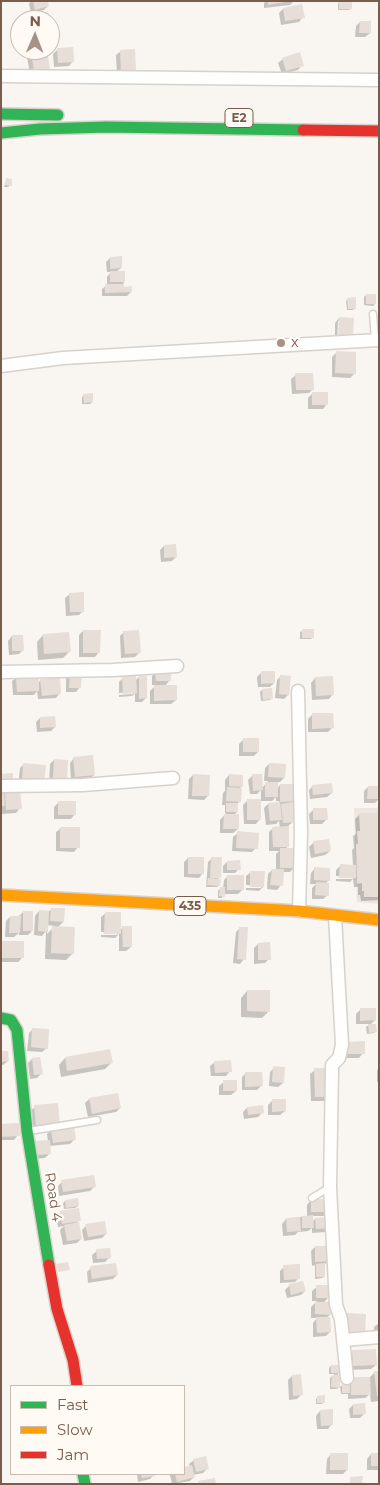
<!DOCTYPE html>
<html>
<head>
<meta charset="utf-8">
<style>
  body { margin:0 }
  #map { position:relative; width:380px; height:1485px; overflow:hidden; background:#f9f5f0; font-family:Montserrat,sans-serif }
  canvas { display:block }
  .frame { position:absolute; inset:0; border:2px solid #7a5c4d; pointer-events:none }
  .legend { position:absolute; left:10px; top:1385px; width:175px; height:90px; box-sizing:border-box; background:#fffaf3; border:1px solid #cabbb1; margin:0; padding:6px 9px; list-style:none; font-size:15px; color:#7a5c4d }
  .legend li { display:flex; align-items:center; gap:10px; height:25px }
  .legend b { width:25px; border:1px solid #cabbb1 }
  .north { position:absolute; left:10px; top:10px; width:50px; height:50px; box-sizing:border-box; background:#fffaf3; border:1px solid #cabbb1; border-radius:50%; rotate:1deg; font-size:14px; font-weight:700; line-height:20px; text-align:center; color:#7a5c4d }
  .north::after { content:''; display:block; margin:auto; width:18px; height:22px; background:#a69286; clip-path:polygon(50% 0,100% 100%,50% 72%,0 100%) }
</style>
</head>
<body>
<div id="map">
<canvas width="380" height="1485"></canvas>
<div class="frame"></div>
<ul class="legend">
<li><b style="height:6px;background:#30b455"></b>Fast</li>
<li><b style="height:6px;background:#ff9f0a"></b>Slow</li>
<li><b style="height:6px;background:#e5322d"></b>Jam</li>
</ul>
<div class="north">N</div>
</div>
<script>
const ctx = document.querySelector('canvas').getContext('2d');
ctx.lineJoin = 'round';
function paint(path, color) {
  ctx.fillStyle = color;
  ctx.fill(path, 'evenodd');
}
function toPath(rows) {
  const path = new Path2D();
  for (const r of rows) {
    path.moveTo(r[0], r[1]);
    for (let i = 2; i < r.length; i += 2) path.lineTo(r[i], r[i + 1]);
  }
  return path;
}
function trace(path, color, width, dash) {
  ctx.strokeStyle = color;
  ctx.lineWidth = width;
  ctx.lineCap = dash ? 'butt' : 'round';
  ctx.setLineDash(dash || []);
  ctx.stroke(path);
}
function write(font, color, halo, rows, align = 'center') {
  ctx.font = font + ' Montserrat,sans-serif';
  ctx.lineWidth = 4.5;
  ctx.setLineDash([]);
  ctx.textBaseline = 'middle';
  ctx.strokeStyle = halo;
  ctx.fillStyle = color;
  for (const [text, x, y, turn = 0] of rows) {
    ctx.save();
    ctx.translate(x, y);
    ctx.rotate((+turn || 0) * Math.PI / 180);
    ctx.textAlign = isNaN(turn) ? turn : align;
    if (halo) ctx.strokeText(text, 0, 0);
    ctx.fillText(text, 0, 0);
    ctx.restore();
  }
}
paint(toPath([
  [354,808,379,808,379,904,357,902]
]), '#ede5e0');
paint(toPath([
  [31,1,47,1,48,6,44,10,31,13,29,4],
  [266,1,294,1,290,5,264,8,264,3],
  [339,2,351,8,349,10,338,10,338,4],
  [283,9,303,17,299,22,281,25,279,13],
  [360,22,370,33,365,37,355,37,356,26],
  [45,50,49,68,45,72,30,75,27,57,31,52],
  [57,50,73,61,69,66,54,67,53,54],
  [121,51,135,70,131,74,117,75,116,55],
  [283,59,302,65,298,70,282,74,278,63],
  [6,180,10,185,8,187,4,187],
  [110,258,121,268,116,272,124,282,122,288,131,292,127,296,102,296,102,289,107,285,107,277,111,272,107,272,106,262],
  [366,295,375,304,373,306,364,305,364,297],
  [348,299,355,308,353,310,347,310,346,301],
  [339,318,340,321,338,321,337,341,335,340,335,323],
  [336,353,355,373,350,378,332,377,332,357],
  [296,375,313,389,309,393,292,394,291,379],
  [312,394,327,404,323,409,308,409,308,398],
  [84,395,92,402,90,404,82,404,82,397],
  [164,546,176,557,172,561,161,562,160,550],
  [70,594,83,611,79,615,66,616,65,598],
  [83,631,99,652,95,657,79,657,79,635],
  [302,631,313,637,311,639,300,639,300,632],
  [124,632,139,653,135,657,121,658,120,636],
  [43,635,69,652,63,658,38,660,37,642],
  [12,636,23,650,19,654,9,655,8,641],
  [156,672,170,680,164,687,176,700,171,704,150,704,150,691,156,685,152,685,152,676],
  [262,672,274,683,270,687,258,687,257,677],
  [70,674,80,687,76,692,66,692,66,678],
  [281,676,288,695,284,699,275,698,277,680],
  [17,677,38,683,41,680,60,693,56,698,38,699,37,691,34,695,13,695,12,681],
  [139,677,146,698,142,702,135,702,135,693,132,696,119,697,119,695,133,694,133,692,119,693,119,682,123,678,135,681],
  [315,678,333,694,329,699,312,700,311,683],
  [262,690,272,698,270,700,261,701,260,692],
  [312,715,332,728,328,732,308,732,308,719],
  [40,718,55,727,51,731,37,732,36,722],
  [243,740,258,752,254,756,239,756,239,744],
  [74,758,94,775,90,779,71,781,70,763],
  [54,760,66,779,49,783,50,764],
  [24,764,44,766,18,787,20,768],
  [269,764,284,778,280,782,277,782,277,789,280,785,297,801,293,805,294,821,288,826,288,846,285,850,294,868,290,872,282,872,281,885,277,890,267,889,268,874,272,870,276,870,276,854,279,851,269,851,269,832,273,828,280,828,279,821,276,824,266,825,264,808,268,804,279,803,279,801,276,801,276,797,272,801,260,801,260,819,256,824,244,824,243,805,247,801,261,800,261,790,257,794,250,794,248,780,253,775,262,788,268,781,264,781,265,768],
  [193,775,208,796,204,800,188,799,189,779],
  [229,775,241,787,239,789,240,801,237,804,237,812,233,816,238,829,233,833,220,833,220,820,226,813,225,813,225,805,222,805,223,793,225,791,225,780],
  [313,786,332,793,327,797,310,799,309,790],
  [368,787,379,788,379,799,375,803,364,803,364,791],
  [19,792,20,808,16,813,2,814,1,820,1,793],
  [58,803,75,814,71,819,54,819,54,807],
  [314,809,326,820,322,824,310,824,309,814],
  [360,814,379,814,379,900,361,901,360,895,358,895,358,887,354,887,353,879,350,882,336,881,336,879,353,879,353,877,336,876,336,870,341,865,353,866,352,850,354,848,353,836,356,834,355,819],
  [61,828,78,847,74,852,56,851,56,832],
  [238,833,256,848,252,852,232,851,233,837],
  [313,843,330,851,325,855,311,858,309,847],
  [188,858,203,873,199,878,184,877,184,862],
  [212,858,219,878,217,880,219,885,217,887,206,887,208,862],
  [227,862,239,869,235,873,223,873,223,866],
  [315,868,329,880,325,884,328,895,323,899,312,899,312,888,316,884,310,884,311,873],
  [251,872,263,887,259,891,246,890,246,888,261,888,261,886,246,885,246,876],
  [228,876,242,890,238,894,224,894,222,898,218,898,218,890,223,889,224,880],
  [52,909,63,922,57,928,73,953,66,960,45,959,46,931,42,936,34,935,35,916,39,911,48,912],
  [47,925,55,926,47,934],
  [23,912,32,931,28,935,19,935,19,933,14,937,5,937,6,921,10,917,18,917],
  [106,913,120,931,123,927,131,947,126,951,119,951,119,934,115,938,101,937,101,935,117,935,117,933,101,932,101,917],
  [240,928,244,959,240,964,233,963,236,932],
  [1,942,23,957,18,962,1,962],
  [258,944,269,959,265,963,254,964,254,948],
  [247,991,269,1011,262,1018,241,1017,241,998],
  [360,1010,375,1020,369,1026,376,1031,374,1033,367,1034,366,1027,370,1024,356,1024,356,1014],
  [33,1029,47,1048,42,1052,27,1051,29,1033],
  [343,1047,363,1053,359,1058,343,1058],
  [1,1053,8,1061,3,1065,1,1065],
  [65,1058,112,1062,105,1069,61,1077,59,1065],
  [32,1059,42,1073,37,1078,30,1079,28,1063],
  [215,1062,230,1071,226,1076,211,1076,210,1066],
  [274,1068,283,1083,278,1087,269,1086,270,1072],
  [379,1068,379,1082,377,1082,377,1070],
  [315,1070,329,1096,324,1101,311,1101,310,1074],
  [246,1073,261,1086,257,1090,242,1090,242,1077],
  [224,1082,236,1091,231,1095,219,1095,219,1086],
  [89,1099,120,1108,116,1112,88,1117,85,1103],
  [272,1101,285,1111,280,1115,268,1115,268,1105],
  [35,1107,58,1123,75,1139,70,1144,49,1146,50,1153,45,1158,33,1159,48,1141,47,1134,51,1130,30,1132,28,1113],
  [247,1108,262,1113,258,1117,244,1119,243,1112],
  [1,1125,18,1135,14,1140,1,1140],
  [62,1182,95,1186,90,1191,59,1196,58,1186],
  [311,1200,328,1212,324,1216,312,1216,312,1222,315,1219,330,1228,326,1232,312,1233,312,1228,308,1231,298,1232,295,1235,283,1236,282,1224,286,1219,307,1216,307,1205],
  [65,1201,78,1206,74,1209,74,1208,64,1209,63,1203],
  [61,1212,79,1220,75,1224,81,1239,77,1243,63,1245,60,1230,64,1226,58,1227,56,1216],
  [86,1226,106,1234,102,1238,84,1241,82,1230],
  [315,1247,329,1261,324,1265,324,1277,322,1278,315,1279,315,1265,312,1266,311,1251],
  [97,1251,110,1257,105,1262,93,1263,92,1255],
  [284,1267,299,1278,295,1282,280,1283,280,1271],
  [91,1268,117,1275,113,1279,88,1283,87,1272],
  [289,1286,305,1291,301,1295,287,1298,285,1290],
  [317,1287,329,1297,323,1303,331,1314,326,1318,330,1332,326,1336,313,1337,313,1323,317,1318,311,1318,311,1307,317,1301,312,1301,312,1291],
  [379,1323,379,1339,374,1339,374,1327],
  [353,1351,376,1365,371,1369,349,1370,348,1356],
  [331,1366,340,1372,336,1376,339,1387,337,1389,330,1389,330,1378,335,1374,329,1374,329,1368],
  [375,1372,379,1372,379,1401,371,1402,370,1394,365,1398,348,1399,348,1394,341,1394,340,1387,342,1385,369,1378],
  [292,1376,301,1395,297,1399,289,1400,288,1380],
  [318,1397,324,1402,322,1404,316,1404,316,1399],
  [353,1405,364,1414,360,1418,350,1418,349,1409],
  [320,1411,332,1424,328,1429,317,1429,316,1416],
  [331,1454,347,1470,343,1474,326,1474,327,1459],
  [371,1454,379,1454,379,1470,367,1470,367,1459],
  [194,1460,208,1468,203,1473,193,1475,194,1477,190,1481,172,1484,170,1475,172,1474,184,1474,184,1469,190,1467,189,1464],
  [137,1474,154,1474,154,1475,150,1479,138,1482]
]), '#0003');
paint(toPath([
  [33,1,48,1,49,6,35,10],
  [268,1,285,1,285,2,268,5],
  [339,1,352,1,352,9,339,9],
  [302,4,305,18,285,21,283,8],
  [360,21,371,21,371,33,359,33],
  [73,47,74,62,58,63,57,48],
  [135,49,136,70,121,71,120,50],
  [37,50,47,50,50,69,34,71,31,51],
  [300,52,304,66,286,71,282,58],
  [6,178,12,179,12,186,5,185],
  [122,256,122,268,110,269,110,257],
  [110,271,125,271,125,282,110,282],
  [105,284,124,284,124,287,132,286,132,292,105,293],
  [366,294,376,294,376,304,366,304],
  [356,297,356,309,348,309,347,298],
  [339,317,354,318,353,337,338,337],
  [336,351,356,352,356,374,335,373],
  [295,373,313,373,314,390,296,390],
  [312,392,328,392,328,405,312,405],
  [93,393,93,402,84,403,83,394],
  [176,544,177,557,164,558,164,545],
  [84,592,84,612,70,612,69,593],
  [302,629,314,629,314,638,302,638],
  [83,630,101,630,100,653,83,653],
  [139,630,141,653,125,654,123,631],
  [69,632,71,652,44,654,43,634],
  [12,635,23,635,24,651,12,651],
  [155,670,171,670,171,681,156,681],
  [261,671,275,671,275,683,261,684],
  [70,672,82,673,81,688,69,688],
  [39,675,39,691,17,692,16,676],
  [136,675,137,693,123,694,122,676],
  [280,675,291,676,289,695,279,694],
  [139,676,147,676,147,698,139,699],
  [333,676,334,695,316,696,315,677],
  [60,677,61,694,42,696,40,679],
  [154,685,177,685,177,700,154,701],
  [272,688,273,699,263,700,262,689],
  [312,713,333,713,334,728,312,729],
  [55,716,56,727,40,728,40,717],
  [243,738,259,738,259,752,243,752],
  [93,755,95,775,75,777,73,757],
  [54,759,68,760,67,780,53,779],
  [23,763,46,765,44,785,22,783],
  [269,763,286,764,285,778,268,777],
  [13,773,13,781,3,782,2,774],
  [193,774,210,775,209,796,192,796],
  [229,774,243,775,243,787,229,786],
  [252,774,262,774,263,790,253,791],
  [265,782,278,782,278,797,265,797],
  [332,783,333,793,313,795,312,785],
  [280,784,298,784,299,801,280,802],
  [368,786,379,786,379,799,367,799],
  [227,787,242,788,241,802,226,801],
  [20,791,22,809,6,810,5,792],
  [1,792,4,792,5,806,1,806],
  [247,799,261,799,261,820,247,820],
  [58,801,76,801,76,815,58,815],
  [280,802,282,820,270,821,268,803],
  [293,802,296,822,283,823,281,804],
  [226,803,238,803,238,812,226,812],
  [313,808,327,808,328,820,313,820],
  [359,813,379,813,379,897,364,897,364,891,362,891,362,883,357,884,356,844,358,844,357,831,360,831],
  [224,814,239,814,239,829,223,829],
  [289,826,289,847,273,847,272,827],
  [60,827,80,827,80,848,60,848],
  [237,831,259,833,258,849,236,848],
  [329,839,331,851,315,854,313,841],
  [280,848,295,848,295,868,280,868],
  [188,857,204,857,204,874,188,874],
  [211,857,222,857,221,878,210,878],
  [240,860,241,870,227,870,227,861],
  [340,864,356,865,356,878,339,878],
  [314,867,330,868,330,881,314,880],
  [272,869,284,869,283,886,270,885],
  [250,871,265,871,264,887,250,887],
  [227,875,244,875,244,890,227,890],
  [208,878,221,879,220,886,207,885],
  [316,882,329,883,329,896,315,895],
  [220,887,225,887,225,897,219,896],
  [51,908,65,908,64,922,50,921],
  [39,910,49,911,48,932,38,931],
  [23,911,33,911,33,931,23,931],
  [105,912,121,912,121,934,104,934],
  [10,916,21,916,20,933,9,933],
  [52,926,75,927,74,954,51,953],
  [122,926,132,926,132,947,123,947],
  [239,927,248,927,246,960,237,959],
  [1,941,24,941,24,958,1,958],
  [270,942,271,960,258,960,258,943],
  [247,990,270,990,270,1012,247,1011],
  [360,1008,376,1008,376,1020,360,1021],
  [368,1024,376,1024,377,1032,369,1033],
  [32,1028,49,1029,48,1049,31,1047],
  [365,1041,365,1054,347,1054,347,1042],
  [110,1049,113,1063,67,1071,65,1057],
  [1,1051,8,1051,9,1061,1,1062],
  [40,1057,43,1074,34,1075,32,1058],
  [231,1060,232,1072,215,1073,214,1061],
  [273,1066,285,1067,284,1083,272,1082],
  [314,1068,329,1068,330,1097,315,1097],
  [245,1072,262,1072,263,1086,245,1087],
  [223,1080,237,1080,237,1091,223,1091],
  [118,1093,121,1108,92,1114,89,1098],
  [272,1099,286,1099,286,1111,272,1112],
  [58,1103,60,1124,36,1126,34,1105],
  [263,1105,264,1113,248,1115,247,1107],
  [19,1123,20,1136,1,1137,1,1124],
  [74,1126,76,1140,53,1143,51,1129],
  [50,1140,51,1154,37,1155,36,1141],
  [94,1175,96,1187,63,1192,61,1180],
  [78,1198,79,1206,66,1208,65,1200],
  [311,1199,330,1199,330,1212,311,1212],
  [79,1208,81,1221,62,1224,60,1211],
  [313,1215,314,1228,302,1228,302,1216],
  [300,1217,301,1231,287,1232,286,1218],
  [331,1217,331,1228,316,1229,315,1218],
  [105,1221,107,1234,88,1237,85,1224],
  [79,1222,82,1239,67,1241,64,1225],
  [315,1246,330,1246,331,1261,315,1262],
  [110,1248,111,1258,97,1259,96,1249],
  [68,1262,70,1270,58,1272,56,1264],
  [116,1263,118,1275,92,1279,90,1266],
  [325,1263,325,1277,316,1277,316,1264],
  [300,1264,300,1279,284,1280,283,1265],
  [303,1281,306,1291,291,1295,289,1284],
  [316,1285,330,1285,330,1298,316,1298],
  [315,1302,332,1302,332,1315,315,1314],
  [345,1313,366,1314,365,1335,345,1334],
  [316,1317,330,1317,331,1332,317,1333],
  [376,1349,377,1365,353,1366,352,1350],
  [331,1365,342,1365,342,1373,331,1373],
  [374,1371,379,1371,379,1396,377,1396],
  [301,1374,303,1395,293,1396,292,1375],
  [332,1375,340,1375,340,1388,331,1387],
  [351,1377,370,1377,371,1395,351,1395],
  [350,1383,350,1393,342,1393,342,1384],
  [325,1395,325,1403,317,1403,317,1396],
  [365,1403,366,1414,353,1415,353,1404],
  [333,1409,333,1425,321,1426,320,1410],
  [330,1453,348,1453,348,1470,330,1470],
  [371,1453,379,1453,379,1466,371,1466],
  [206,1456,209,1469,196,1472,193,1459],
  [192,1465,195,1477,177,1482,175,1474,184,1474,184,1467],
  [141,1474,155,1474,155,1476,142,1478],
  [363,1476,362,1484,350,1484,350,1477],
  [215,1478,216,1484,199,1484,198,1481]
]), '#e6ded7');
const lane = toPath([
  [373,314,375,340],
  [29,1131,97,1120],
  [312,1198,330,1187]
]);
const street = toPath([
  [1,76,379,80],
  [1,366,63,358,379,340],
  [1,672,113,670,177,666],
  [298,691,301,833,299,911],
  [1,786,83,785,173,778],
  [335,916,342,1045,339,1058,332,1065,332,1069,330,1187,336,1305,341,1319,347,1378],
  [344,1340,379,1337]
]);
const fast = toPath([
  [1,114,58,115],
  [1,133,40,129,106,127,303,130],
  [1,1018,11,1020,17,1030,27,1131,49,1265],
  [83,1474,85,1484]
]);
const slow = toPath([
  [1,895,299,911,379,920]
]);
const jam = toPath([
  [303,130,379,131],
  [49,1265,57,1309,73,1360,77,1386]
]);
trace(lane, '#d7d1cb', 9);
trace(street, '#d7d1cb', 15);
trace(fast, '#d9d2cb', 14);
trace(slow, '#d9d2cb', 14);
trace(jam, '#d9d2cb', 14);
trace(lane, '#fefefd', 6);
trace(street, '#fefefd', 12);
trace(fast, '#30b455', 11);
trace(slow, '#ff9f0a', 11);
trace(jam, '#e5322d', 11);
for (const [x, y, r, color] of [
  [281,343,5,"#a69286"]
]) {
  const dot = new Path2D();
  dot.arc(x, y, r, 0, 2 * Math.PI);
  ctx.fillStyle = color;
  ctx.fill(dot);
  trace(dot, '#fffaf3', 2);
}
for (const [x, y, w] of [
  [239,118,28],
  [190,906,32]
]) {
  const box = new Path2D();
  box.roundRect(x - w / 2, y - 9.5, w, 19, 4);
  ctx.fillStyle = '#fffaf3';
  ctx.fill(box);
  trace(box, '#7a5c4d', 1);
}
write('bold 12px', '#7a5c4d', null, [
  ["E2",239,118],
  ["435",190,906]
]);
write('14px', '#7a5c4d', '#fffaf3', [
  ["x",291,343]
], 'left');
write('14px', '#7a5c4d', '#fffaf3', [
  ["Road 4",53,1197,81]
]);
</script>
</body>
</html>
